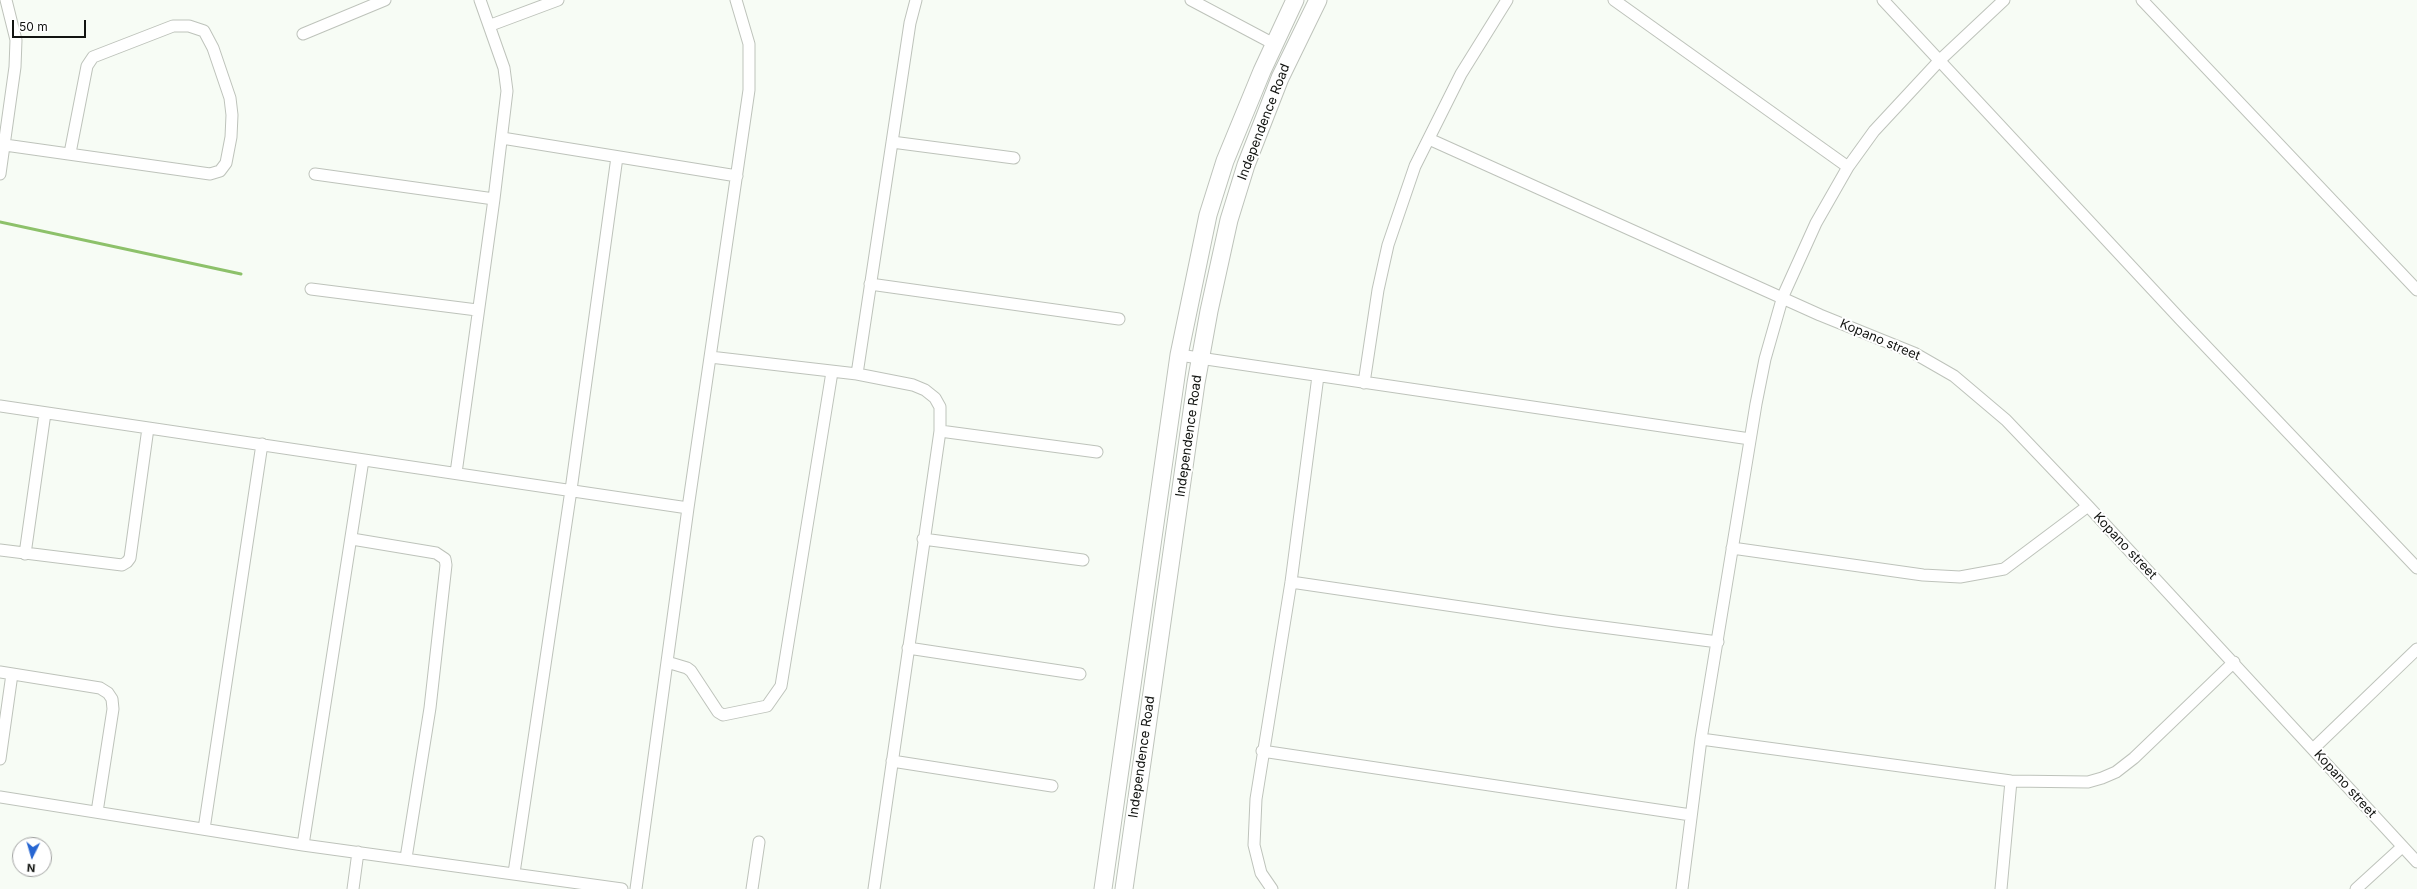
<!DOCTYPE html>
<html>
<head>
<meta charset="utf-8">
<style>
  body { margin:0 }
  #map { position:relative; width:2417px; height:889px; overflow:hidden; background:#f7fcf5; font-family:Inter,sans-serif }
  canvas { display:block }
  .north { position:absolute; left:12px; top:837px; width:40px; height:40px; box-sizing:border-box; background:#fff; border:1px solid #a0a1a0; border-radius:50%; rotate:185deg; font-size:11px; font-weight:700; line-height:16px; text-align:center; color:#121411 }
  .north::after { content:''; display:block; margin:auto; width:14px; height:18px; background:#2766d2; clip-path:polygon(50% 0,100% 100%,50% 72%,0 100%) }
  .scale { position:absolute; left:12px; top:20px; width:74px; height:18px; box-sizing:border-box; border:2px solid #121411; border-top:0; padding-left:5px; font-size:12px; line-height:14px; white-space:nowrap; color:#121411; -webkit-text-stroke:3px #fff; paint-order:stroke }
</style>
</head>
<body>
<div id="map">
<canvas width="2417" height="889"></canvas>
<div class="north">N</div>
<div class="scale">50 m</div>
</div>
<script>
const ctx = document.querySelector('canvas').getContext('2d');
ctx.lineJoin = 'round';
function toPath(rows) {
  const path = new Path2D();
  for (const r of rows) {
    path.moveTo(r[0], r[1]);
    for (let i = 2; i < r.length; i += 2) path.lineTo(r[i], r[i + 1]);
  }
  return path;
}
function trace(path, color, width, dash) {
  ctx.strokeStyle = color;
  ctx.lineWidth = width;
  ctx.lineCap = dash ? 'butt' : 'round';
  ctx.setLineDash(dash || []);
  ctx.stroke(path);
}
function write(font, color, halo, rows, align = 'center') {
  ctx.font = font + ' Inter,sans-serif';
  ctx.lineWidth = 4;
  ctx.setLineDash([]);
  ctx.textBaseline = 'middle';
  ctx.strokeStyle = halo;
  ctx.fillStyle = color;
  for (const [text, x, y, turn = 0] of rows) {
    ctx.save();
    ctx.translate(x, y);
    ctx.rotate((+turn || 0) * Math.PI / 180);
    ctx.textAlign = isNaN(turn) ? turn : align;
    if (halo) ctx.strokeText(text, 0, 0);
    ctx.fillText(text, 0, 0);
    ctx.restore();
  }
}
trace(toPath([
  [0,222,241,274]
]), '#8dc16a', 3);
const street = toPath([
  [1191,0,1274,44],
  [1614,0,1848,167],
  [1883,0,2181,320,2417,568],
  [2142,0,2417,290],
  [491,25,558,0],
  [303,34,385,0],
  [502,138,737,176],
  [1429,139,1820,315,1914,353,1954,376,2006,420,2088,506,2417,862],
  [892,142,1014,158],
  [5,145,210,174,220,171,226,163,231,137,232,115,230,98,213,48,204,31,189,26,173,26,93,57,87,66,70,153],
  [0,174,15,67,16,40,6,0],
  [315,174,494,199],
  [870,284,1119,319],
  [311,289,477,310],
  [1179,355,1750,439],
  [710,357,857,374,913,385,925,390,935,398,940,407,940,431,874,889],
  [857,374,910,23,916,0],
  [1364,383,1378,290,1388,245,1415,166,1461,74,1507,0],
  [0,406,688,508],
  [940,431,1097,452],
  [456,473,494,199,507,91,504,68,480,0],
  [352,539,436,553,445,559,446,565,430,708,406,858],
  [923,539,1083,560],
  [1732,548,1923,575,1960,577,2004,569,2088,506],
  [0,550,122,565,127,562,130,558,148,428],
  [25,554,45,413],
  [1291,582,1556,621,1718,642],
  [908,648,1080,674],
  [667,662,687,668,691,671,718,712,723,715,767,706,781,686,832,372],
  [0,672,100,688,108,693,112,699,113,709,97,812],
  [1701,739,2011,781,2088,782,2102,778,2116,772,2134,758,2234,662],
  [2313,749,2417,649],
  [1262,751,1691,815],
  [0,759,12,674],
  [892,761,1052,786],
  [0,797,303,845,622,889],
  [204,829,262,444],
  [303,845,363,460],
  [514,873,571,490,617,157],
  [353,889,358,852],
  [636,889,688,508,749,90,749,44,736,0],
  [752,889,759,842],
  [1272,889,1261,873,1254,845,1256,799,1291,582,1318,376],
  [1682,889,1701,739,1756,404,1765,359,1783,296,1816,223,1848,167,1874,131,1940,60,2004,0],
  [2001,889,2011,781],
  [2356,889,2402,847]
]);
const primary = toPath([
  [1103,889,1179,355,1208,215,1225,161,1262,71,1295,0],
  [1124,889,1196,383,1209,311,1229,220,1246,165,1280,78,1318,0]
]);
trace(street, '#bec3bb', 13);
trace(primary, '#bec3bb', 19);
trace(street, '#fff', 11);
trace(primary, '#fff', 17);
write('13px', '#121411', '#fff', [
  ["Independence Road",1264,122,-69],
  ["Kopano street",1880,340,23],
  ["Independence Road",1189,436,-82],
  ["Kopano street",2125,546,47],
  ["Independence Road",1142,757,-82],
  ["Kopano street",2345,784,48]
]);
</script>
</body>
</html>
